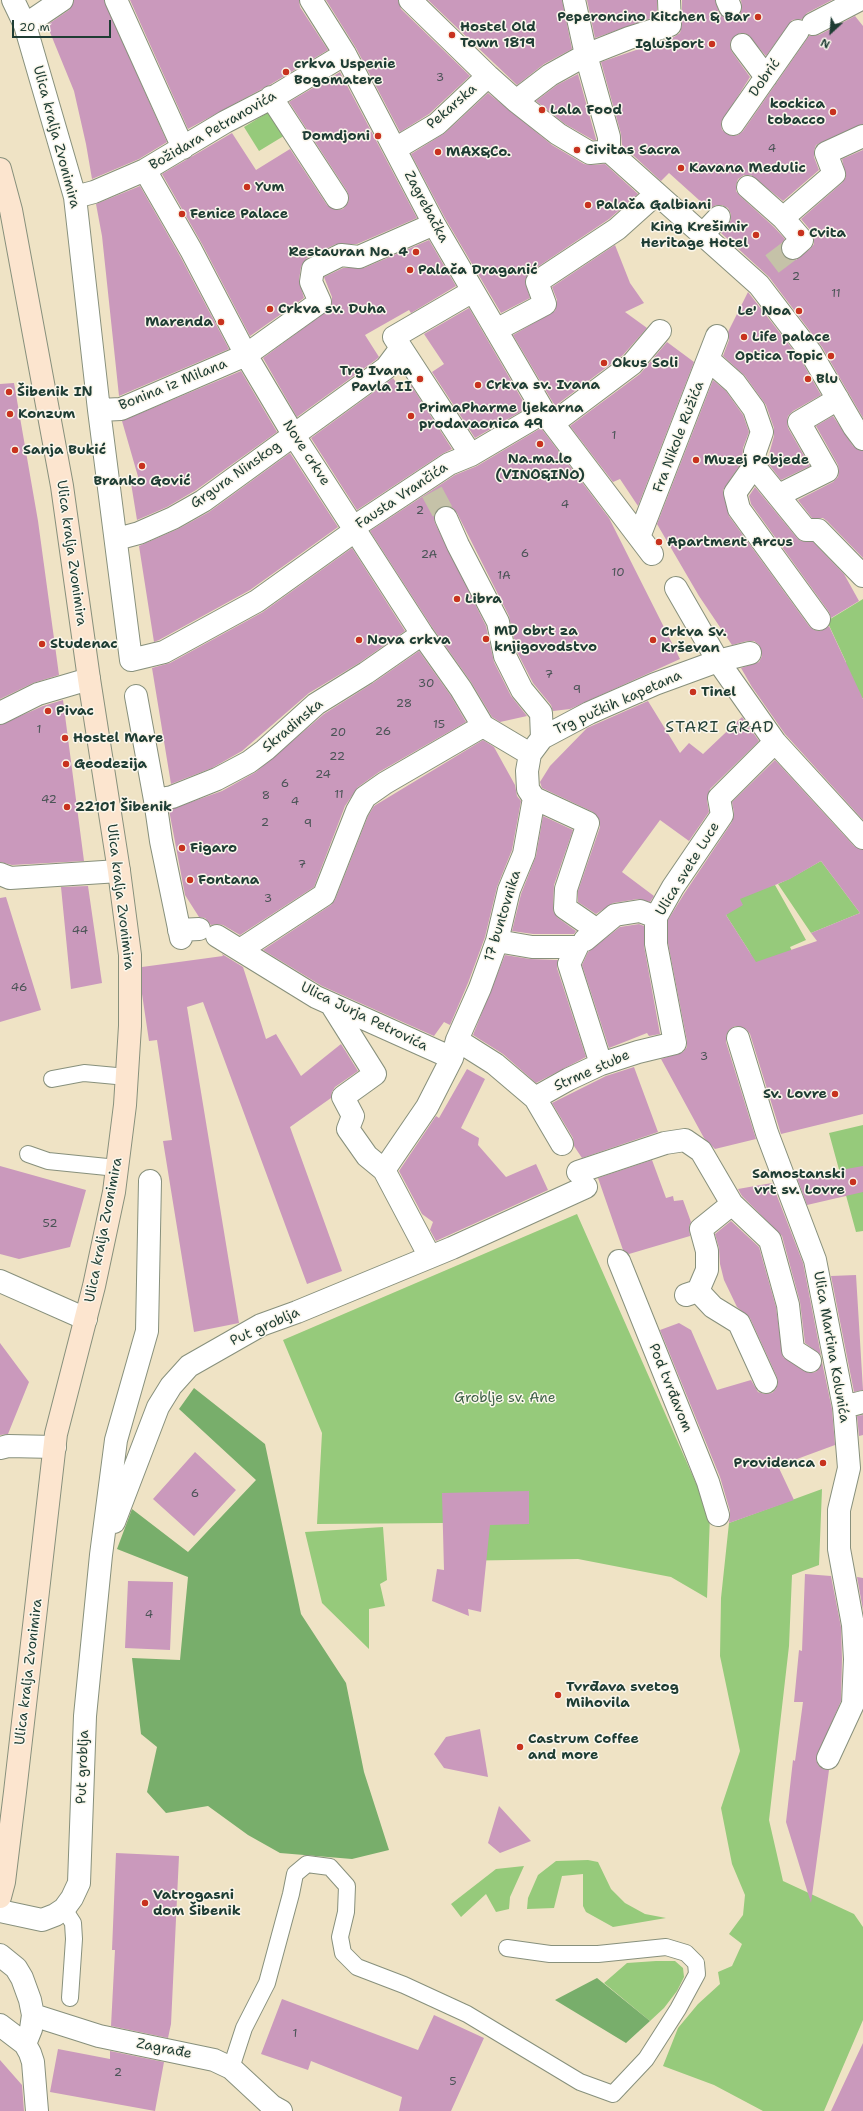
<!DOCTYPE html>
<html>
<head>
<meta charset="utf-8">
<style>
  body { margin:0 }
  #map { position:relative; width:863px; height:2111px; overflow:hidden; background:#efe3c5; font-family:"Shantell Sans",sans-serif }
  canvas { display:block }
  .north { position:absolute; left:811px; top:12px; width:40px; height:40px; -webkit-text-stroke:3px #fbf7ec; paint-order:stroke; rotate:206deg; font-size:11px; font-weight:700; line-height:16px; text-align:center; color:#1f3d34 }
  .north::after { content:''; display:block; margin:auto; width:14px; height:18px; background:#1f3d34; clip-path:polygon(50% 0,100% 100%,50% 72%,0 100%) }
  .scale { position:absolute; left:12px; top:20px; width:99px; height:18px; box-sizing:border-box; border:2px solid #1f3d34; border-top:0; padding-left:5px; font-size:12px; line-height:14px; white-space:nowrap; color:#1f3d34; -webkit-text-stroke:3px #fbf7ec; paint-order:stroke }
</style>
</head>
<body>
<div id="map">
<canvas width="863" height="2111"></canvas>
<div class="north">N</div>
<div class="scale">20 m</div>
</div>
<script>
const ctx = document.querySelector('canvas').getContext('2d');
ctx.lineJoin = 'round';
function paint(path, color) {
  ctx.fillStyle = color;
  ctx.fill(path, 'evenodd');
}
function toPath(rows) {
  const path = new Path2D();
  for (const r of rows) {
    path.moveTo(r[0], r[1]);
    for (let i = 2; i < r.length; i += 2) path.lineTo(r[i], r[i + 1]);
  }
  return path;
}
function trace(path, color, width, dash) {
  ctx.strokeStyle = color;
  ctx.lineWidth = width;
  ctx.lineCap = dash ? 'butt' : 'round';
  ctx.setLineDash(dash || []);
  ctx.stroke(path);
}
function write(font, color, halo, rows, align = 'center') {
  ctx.font = font + ' "Shantell Sans",sans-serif';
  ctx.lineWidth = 3;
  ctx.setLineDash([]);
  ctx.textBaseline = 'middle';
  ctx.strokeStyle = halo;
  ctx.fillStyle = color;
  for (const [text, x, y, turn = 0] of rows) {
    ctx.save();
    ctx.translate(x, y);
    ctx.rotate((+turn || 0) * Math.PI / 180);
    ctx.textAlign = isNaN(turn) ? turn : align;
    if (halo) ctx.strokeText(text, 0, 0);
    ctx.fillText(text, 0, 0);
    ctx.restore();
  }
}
paint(toPath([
  [272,110,287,134,259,151,244,127],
  [863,599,863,698,846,702,846,662,827,621],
  [821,861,860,913,811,933,778,884,789,879],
  [775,885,806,940,790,947,807,982,780,1012,749,951,726,915,735,889],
  [863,1125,863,1231,856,1232,829,1133],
  [577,1214,710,1515,707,1598,671,1577,578,1559,446,1561,443,1523,317,1524,322,1433,283,1340],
  [822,1489,819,1565,792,1575,789,1646,769,1820,783,1881,854,1914,863,1927,863,2020,824,2111,763,2111,714,2085,663,2066,678,2028,698,2004,720,1984,718,1972,732,1966,742,1944,729,1934,743,1915,745,1895,732,1864,721,1808,740,1751,720,1656,721,1598,729,1523],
  [383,1527,387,1580,380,1584,385,1606,369,1609,369,1649,322,1603,305,1532],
  [588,1860,598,1862,611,1889,625,1903,645,1914,666,1918,613,1927,586,1912,583,1906,583,1874,562,1876,554,1908,527,1909,528,1898,538,1875,556,1861],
  [524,1866,510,1897,509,1909,496,1912,486,1894,461,1917,451,1904,496,1869],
  [656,1961,675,1961,683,1968,684,1977,677,1991,664,2008,650,2021,604,1983,627,1963]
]), '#96ca7b');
paint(toPath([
  [194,1388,265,1444,301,1614,346,1683,364,1772,389,1850,352,1859,280,1853,248,1835,208,1806,166,1813,147,1792,157,1747,141,1734,132,1658,180,1660,188,1577,117,1549,132,1509,188,1552,256,1480,179,1409],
  [597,1978,650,2021,626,2043,555,2000]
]), '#78ae6b');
paint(toPath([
  [74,0,104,0,167,142,139,159,92,179,86,144,74,91,47,25,69,10],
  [130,0,299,0,300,7,328,50,271,84,188,129],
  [326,0,398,0,401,9,470,76,429,114,400,132,356,48],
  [428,0,562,0,572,49,544,64,517,85],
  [587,0,657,0,657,16,595,38],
  [682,0,715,0,719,12,723,17,729,19,735,18,740,14,742,8,741,0,832,0,807,13,802,19,792,20,766,56,747,34,740,33,731,40,730,46,732,52,750,77,721,123,722,130,732,136,738,135,743,131,809,36,819,35,855,16,863,26,863,124,816,145,814,151,814,157,819,170,783,201,751,175,744,175,738,179,736,185,736,191,740,196,774,227,785,239,781,244,783,256,789,260,796,260,810,249,814,244,812,232,801,219,842,183,846,177,842,159,863,150,863,418,822,347,769,277,721,233,731,220,731,214,728,208,722,205,716,205,709,209,669,173,661,181,622,145,621,134,601,62,674,37,680,33,682,24],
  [340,72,417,218,357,244,336,244,307,258,301,267,299,280,304,298,250,336,202,244,162,174,232,133,256,170,290,149,327,205,337,210,343,209,348,203,349,197,347,191,289,102],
  [578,74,596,139,596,140,593,140,565,124,536,101,557,85],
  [488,93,552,145,584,164,591,165,605,164,638,194,609,219,530,272,525,281,530,298,501,313,445,218,411,154,445,133],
  [140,186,180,256,229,349,119,396,102,236,96,204],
  [429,240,456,286,411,313,409,310,365,335,379,357,377,359,297,417,263,358,331,308,332,297,324,277,343,268,364,268],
  [615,245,630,283,644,303,625,312,647,328,623,355,555,406,513,335,555,311,557,300,552,287],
  [748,292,801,360,821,395,793,411,788,416,787,422,788,428,810,466,781,480,767,462,774,436,774,428,766,405,745,376,723,356,729,340,728,332],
  [469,308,527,408,475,438,432,372,444,364,424,334],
  [667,342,694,362,638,506,620,479,613,482,570,426,640,374],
  [241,371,277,432,196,490,167,507,137,520,131,483,139,480,122,421],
  [393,378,402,391,411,385,452,449,442,454,357,510,311,438],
  [713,380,726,391,743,415,749,432,743,448,742,462,723,490,729,516,809,626,814,630,820,631,829,626,863,699,863,820,785,734,752,687,741,668,759,662,762,656,759,645,754,641,747,641,732,645,699,596,657,524],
  [14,383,38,521,59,675,33,683,0,699,0,384],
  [833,416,853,446,863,451,863,558,827,521,823,518,812,518,798,500,833,482,838,477,839,471,838,465,816,426],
  [541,428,609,518,680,659,570,709,553,711,551,705,533,683,517,652,509,616,457,513,453,508,448,506,441,506,436,511,434,517,435,523,486,626,494,662,511,696,527,716,500,722,492,717,471,682,432,627,370,531,455,475,477,466],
  [290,453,338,527,250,590,159,640,154,642,139,546,178,529,209,512],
  [755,487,797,538,801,541,813,542,844,574,859,601,831,618,829,612,751,504,749,496],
  [352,548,405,631,359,663,309,693,242,751,212,768,171,784,152,668,170,663,263,612],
  [419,651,451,696,466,722,379,772,358,787,345,806,314,887,240,935,223,925,217,924,211,925,205,918,199,917,185,895,169,810,222,791,256,772,324,714,373,683],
  [63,700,84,861,12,865,0,862,0,725,43,706],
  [648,701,680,753,689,743,703,754,742,717,759,741,710,789,707,800,709,812,689,841,660,820,622,872,654,896,650,902,638,899,613,903,596,914,578,902,578,891,600,827,600,821,593,812,542,788,540,782,550,766,587,728],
  [483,740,494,747,515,785,517,796,521,801,512,850,497,887,485,937,468,983,450,1025,444,1022,434,1036,322,986,263,950,331,905,335,900,368,816,374,806],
  [775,760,854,846,863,850,863,1114,781,1134,750,1034,746,1029,735,1026,729,1030,726,1036,726,1042,756,1139,715,1149,704,1138,661,1059,683,1052,687,1047,687,1041,668,943,668,920,684,894,732,822,734,813,732,802],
  [821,861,860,913,811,933,817,941,756,962,726,915,743,905,740,899,790,879],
  [543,816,573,830,554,885,553,907,554,913,558,918,576,931,574,934,533,934,512,931,521,894,536,856],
  [88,886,102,983,71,989,61,887],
  [6,897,41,1010,0,1022,0,898],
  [639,924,644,926,644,946,660,1034,649,1036,647,1033,609,1048,582,965,588,952,620,927],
  [222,954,243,967,266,1039,276,1034,301,1076,341,1044,358,1071,335,1087,332,1092,331,1098,290,1127,342,1271,307,1284,203,1002,187,1007,239,1323,194,1332,163,1141,172,1140,157,1040,149,1041,142,994,142,967,223,956],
  [505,955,530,959,558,960,557,968,586,1057,536,1083,503,1054,473,1035],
  [634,1067,658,1132,582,1158,574,1146,573,1138,552,1103,606,1076],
  [467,1069,485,1079,461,1128,479,1138,478,1145,506,1177,536,1164,548,1190,436,1241,430,1230,433,1222,422,1214,399,1171,436,1116,439,1118],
  [652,1160,666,1198,673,1196,674,1201,683,1200,691,1222,689,1226,690,1236,629,1254,623,1250,598,1178],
  [0,1166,86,1190,70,1247,19,1259,0,1254],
  [863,1166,863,1192,807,1205,797,1178],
  [772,1183,803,1263,821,1355,805,1343,800,1302,782,1236,742,1196,738,1189],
  [731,1221,759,1247,776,1307,783,1357,809,1373,816,1372,822,1362,832,1409,835,1445,778,1466,794,1500,729,1523,730,1511,720,1477,660,1330,679,1323,691,1330,717,1390,751,1380,758,1392,764,1394,772,1393,776,1389,778,1383,777,1377,750,1318,737,1307,724,1280,720,1264,719,1248,715,1234],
  [856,1275,863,1390,854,1392,831,1276],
  [0,1343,29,1382,8,1434,0,1435],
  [863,1415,863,1435,859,1436,857,1416],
  [195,1452,236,1490,194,1536,153,1499],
  [529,1491,529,1524,490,1525,481,1612,468,1609,469,1616,432,1601,437,1569,444,1570,442,1493],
  [805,1574,831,1576,841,1627,842,1659,841,1701,816,1759,818,1765,823,1769,829,1770,811,1903,786,1822,793,1760,795,1761,803,1702,794,1702,799,1650,802,1651],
  [857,1577,863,1578,863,1610],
  [128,1581,173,1582,170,1650,125,1648],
  [480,1729,488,1777,444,1768,434,1754,446,1737],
  [499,1806,531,1841,500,1853,488,1843],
  [116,1853,179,1856,171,2024,168,2038,111,2026,115,1950,112,1950],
  [282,1999,418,2050,434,2015,484,2038,451,2111,399,2111,402,2097,311,2061,308,2070,261,2054],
  [863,2043,863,2111,831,2111],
  [58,2049,110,2059,110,2051,164,2062,155,2111,50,2092],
  [0,2060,22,2085,24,2111,0,2111]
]), '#ca99bc');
trace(toPath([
  [772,264,793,248],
  [432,492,446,518]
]), '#c5c2a8', 22, [22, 11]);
const lane = toPath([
  [52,1079,84,1073,127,1077],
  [28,1154,48,1161,117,1168],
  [64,1909,73,1923,74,1939,70,1998],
  [231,2068,244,2028,267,1983,291,1894,295,1874,307,1864,330,1867,347,1886,346,1912,340,1937,343,1953,357,1967,404,1985,467,2014,580,2082,613,2094,646,2059,678,2009,697,1974,696,1963,686,1953,666,1947,598,1954,550,1954,507,1948]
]);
const street = toPath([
  [13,0,25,25,75,197,99,410,131,660,164,652,257,601,349,535,354,527,449,464,471,455,544,412,551,421,560,418,632,364,660,331],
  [116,0,183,148],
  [311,0,345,54,434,224,544,412],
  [410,0,488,76,516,101,558,134,590,153,609,151,759,285,811,353,854,427,863,439],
  [574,0,586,55,609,137,609,151],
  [727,0,730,7],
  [813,24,859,0],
  [25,25,62,0],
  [742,45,766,77],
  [271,97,337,198],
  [516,101,550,75,586,55,629,38,670,25,669,0],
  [733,124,798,31],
  [395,149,437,124,488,76],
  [145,170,191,250,246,355,293,434,422,634,461,689,483,726,530,754,542,738,541,713,522,690,505,656,498,622,458,545,446,518],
  [748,187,783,218],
  [75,197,94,192,145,170,225,122,277,95,345,54],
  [702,235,719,217],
  [793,248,802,240,783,218,834,174,826,153,863,136],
  [496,330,545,304,537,282,617,229,656,194],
  [709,360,735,383,754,409,762,432,755,452,754,466,806,530,818,530,863,576],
  [99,410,121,409,246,355,320,302,311,282,313,269,341,255,359,257,434,224],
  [551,421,652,554],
  [471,455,394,337,473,291],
  [754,466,735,493,739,509,819,619],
  [779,495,827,471,799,422,838,399],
  [639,537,717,336],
  [117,539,139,533,173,518,203,501,386,368,401,348],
  [676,588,718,661,775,742,863,838],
  [136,696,155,800,161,841,181,938],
  [0,713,38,694,89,679],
  [542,738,589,713,655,684,718,661,750,653],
  [534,798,588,823,566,889,565,908,597,930],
  [155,800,172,797,217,779,249,762,265,750,316,704,366,673,422,634],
  [0,874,10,878,119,871],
  [179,930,199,929],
  [217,936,316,997,452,1058],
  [585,940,615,915,640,911,656,917],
  [497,941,532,947,577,947,569,964,601,1064],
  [240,950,324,895,357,811,365,797,385,783,483,726],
  [331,1004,375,1074,343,1097,353,1116,348,1129,367,1156,384,1170],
  [738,1038,767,1133,815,1260,844,1407,849,1468,839,1510,839,1549,853,1625,855,1659,853,1704,828,1758],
  [457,1040,495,1064,535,1098,562,1144],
  [535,1098,569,1079,601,1064,638,1052,675,1043,656,944,656,917,673,887,722,815,719,798,775,742],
  [578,1172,665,1143,685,1140,701,1151,732,1204,770,1240,788,1305,793,1350,810,1361],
  [430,1257,384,1170,427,1107,452,1058,457,1040,480,988,497,941,509,890,524,854,534,798,528,789,527,771,530,754],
  [619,1261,708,1482,718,1515],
  [0,1281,86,1319],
  [698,1291,713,1307,739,1323,766,1382],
  [686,1295,698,1291,707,1270,707,1251,701,1229,732,1204],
  [844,1407,863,1402],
  [0,1448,8,1446,55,1447],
  [114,1522,158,1407,171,1386,189,1366,261,1325,297,1312,452,1248,586,1187],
  [0,1911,42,1920,55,1915,64,1909,72,1898,79,1883,85,1716,101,1555,116,1440,147,1331,150,1181],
  [0,1955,16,1968,22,1978,30,2000,33,2015,31,2029,25,2044],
  [33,2015,99,2036,214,2060,231,2068,272,2106,281,2111],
  [0,2025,25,2044,30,2053,33,2062,37,2111]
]);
const secondary = toPath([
  [0,169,11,210,62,486,89,679,119,871,130,955,130,1026,125,1105,114,1192,94,1286,56,1434,15,1792,4,1882,0,1897]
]);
trace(lane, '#87907c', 18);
trace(street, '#87907c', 24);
trace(secondary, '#87907c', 24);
trace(lane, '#fff', 16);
trace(street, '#fff', 22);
trace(secondary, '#fce5cf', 22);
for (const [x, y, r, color] of [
  [758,17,4,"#c8321e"],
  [452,35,4,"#c8321e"],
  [712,44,4,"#c8321e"],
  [286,72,4,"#c8321e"],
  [542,110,4,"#c8321e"],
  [833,112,4,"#c8321e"],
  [378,136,4,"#c8321e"],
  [577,150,4,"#c8321e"],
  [438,152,4,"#c8321e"],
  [681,168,4,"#c8321e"],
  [247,187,4,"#c8321e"],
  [588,205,4,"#c8321e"],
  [182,214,4,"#c8321e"],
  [801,233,4,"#c8321e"],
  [756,235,4,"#c8321e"],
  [416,252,4,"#c8321e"],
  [410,270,4,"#c8321e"],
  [270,309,4,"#c8321e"],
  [799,311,4,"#c8321e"],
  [221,322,4,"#c8321e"],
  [744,337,4,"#c8321e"],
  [831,356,4,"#c8321e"],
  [604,363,4,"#c8321e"],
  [420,379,4,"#c8321e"],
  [808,379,4,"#c8321e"],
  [478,385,4,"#c8321e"],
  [9,392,4,"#c8321e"],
  [10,414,4,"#c8321e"],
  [411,416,4,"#c8321e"],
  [540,444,4,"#c8321e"],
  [15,450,4,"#c8321e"],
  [696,460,4,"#c8321e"],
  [142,466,4,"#c8321e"],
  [659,542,4,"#c8321e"],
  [457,599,4,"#c8321e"],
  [486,639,4,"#c8321e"],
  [359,640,4,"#c8321e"],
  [653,640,4,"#c8321e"],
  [42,644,4,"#c8321e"],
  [693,692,4,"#c8321e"],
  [48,711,4,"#c8321e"],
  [65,738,4,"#c8321e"],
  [66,764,4,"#c8321e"],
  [67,807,4,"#c8321e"],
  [182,848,4,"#c8321e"],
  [190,880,4,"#c8321e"],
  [835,1094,4,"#c8321e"],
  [853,1182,4,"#c8321e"],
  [823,1463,4,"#c8321e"],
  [558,1695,4,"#c8321e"],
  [520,1747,4,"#c8321e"],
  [145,1903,4,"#c8321e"]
]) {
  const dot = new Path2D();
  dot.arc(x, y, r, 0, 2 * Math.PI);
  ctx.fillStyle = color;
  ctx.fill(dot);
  trace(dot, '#fbf7ec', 1.5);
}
write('12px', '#4a5456', null, [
  ["3",440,78],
  ["4",772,149],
  ["2",796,277],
  ["11",836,294],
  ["1",614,436],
  ["4",565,505],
  ["2",420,511],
  ["6",525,554],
  ["2A",429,555],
  ["10",618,573],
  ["1A",504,576],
  ["7",549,675],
  ["30",426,684],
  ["9",577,690],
  ["28",404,704],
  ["15",439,725],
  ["1",39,730],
  ["26",383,732],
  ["20",338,733],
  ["22",337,757],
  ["24",323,775],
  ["6",285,784],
  ["11",339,795],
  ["8",266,796],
  ["42",49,800],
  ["4",295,802],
  ["2",265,823],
  ["9",308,824],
  ["7",302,865],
  ["3",268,899],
  ["44",80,931],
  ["46",19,988],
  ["3",704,1057],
  ["52",50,1224],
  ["6",195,1494],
  ["4",149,1615],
  ["1",295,2034],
  ["2",118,2073],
  ["5",453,2082]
]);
write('bold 14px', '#1f3d34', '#fbf7ec', [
  ["Peperoncino Kitchen & Bar",750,17,"right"],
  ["Hostel Old",460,27],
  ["Town 1819",460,43],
  ["Iglušport",704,44,"right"],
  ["crkva Uspenie",294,64],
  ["Bogomatere",294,80],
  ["kockica",825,104,"right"],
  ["tobacco",825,120,"right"],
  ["Lala Food",550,110],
  ["Domdjoni",370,136,"right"],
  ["Civitas Sacra",585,150],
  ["MAX&Co.",446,152],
  ["Kavana Medulic",689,168],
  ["Yum",255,187],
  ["Palača Galbiani",596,205],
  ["Fenice Palace",190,214],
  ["King Krešimir",748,227,"right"],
  ["Heritage Hotel",748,243,"right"],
  ["Cvita",809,233],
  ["Restauran No. 4",408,252,"right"],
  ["Palača Draganić",418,270],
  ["Crkva sv. Duha",278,309],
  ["Le' Noa",791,311,"right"],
  ["Marenda",213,322,"right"],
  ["Life palace",752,337],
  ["Optica Topic",823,356,"right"],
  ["Okus Soli",612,363],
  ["Trg Ivana",412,371,"right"],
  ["Pavla II",412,387,"right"],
  ["Blu",816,379],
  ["Crkva sv. Ivana",486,385],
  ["Šibenik IN",17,392],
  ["PrimaPharme ljekarna",419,408],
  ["prodavaonica 49",419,424],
  ["Konzum",18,414],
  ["Sanja Bukić",23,450],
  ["Na.ma.lo",540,459,"center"],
  ["(VINO&INO)",540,475,"center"],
  ["Muzej Pobjede",704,460],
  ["Branko Gović",142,481,"center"],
  ["Apartment Arcus",667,542],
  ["Libra",465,599],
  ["MD obrt za",494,631],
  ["knjigovodstvo",494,647],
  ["Crkva Sv.",661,632],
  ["Krševan",661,648],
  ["Nova crkva",367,640],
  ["Studenac",50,644],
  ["Tinel",701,692],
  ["Pivac",56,711],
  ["Hostel Mare",73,738],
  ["Geodezija",74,764],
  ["22101 Šibenik",75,807],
  ["Figaro",190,848],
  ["Fontana",198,880],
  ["Sv. Lovre",827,1094,"right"],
  ["Samostanski",845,1174,"right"],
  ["vrt sv. Lovre",845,1190,"right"],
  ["Providenca",815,1463,"right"],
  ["Tvrđava svetog",566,1687],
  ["Mihovila",566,1703],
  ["Castrum Coffee",528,1739],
  ["and more",528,1755],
  ["Vatrogasni",153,1895],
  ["dom Šibenik",153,1911]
], 'left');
write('14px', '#1f3d34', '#fbf7ec', [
  ["Dobrić",765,78,-55],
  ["Pekarska",452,107,-41],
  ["Božidara Petranovića",213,131,-30],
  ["Ulica kralja Zvonimira",56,137,75],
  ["Zagrebačka",426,207,62],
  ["Bonina iz Milana",173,385,-22],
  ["Fra Nikole Ružića",679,437,-69],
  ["Nove crkve",306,453,57],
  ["Grgura Ninskog",236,475,-35],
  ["Fausta Vrančića",402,496,-34],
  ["Ulica kralja Zvonimira",71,553,82],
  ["Trg pučkih kapetana",618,703,-24],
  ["Skradinska",293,726,-40],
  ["Ulica svete Luce",688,869,-58],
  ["Ulica kralja Zvonimira",120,897,83],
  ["17 buntovnika",503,916,-73],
  ["Ulica Jurja Petrovića",364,1017,26],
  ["Strme stube",592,1071,-24],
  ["Ulica kralja Zvonimira",104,1230,-79],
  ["Put groblja",265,1327,-24],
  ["Ulica Martina Kolunića",831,1347,80],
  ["Pod tvrđavom",670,1388,68],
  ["Ulica kralja Zvonimira",29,1672,-83],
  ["Put groblja",83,1767,-88],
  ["Zagrađe",164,2049,11]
]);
write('14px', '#3d6046', '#fbf7ec', [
  ["Groblje sv. Ane",505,1398]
]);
ctx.letterSpacing = '1px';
write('16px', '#1f3d34', '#fbf7ec', [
  ["STARI GRAD",720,728]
]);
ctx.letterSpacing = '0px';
</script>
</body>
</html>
